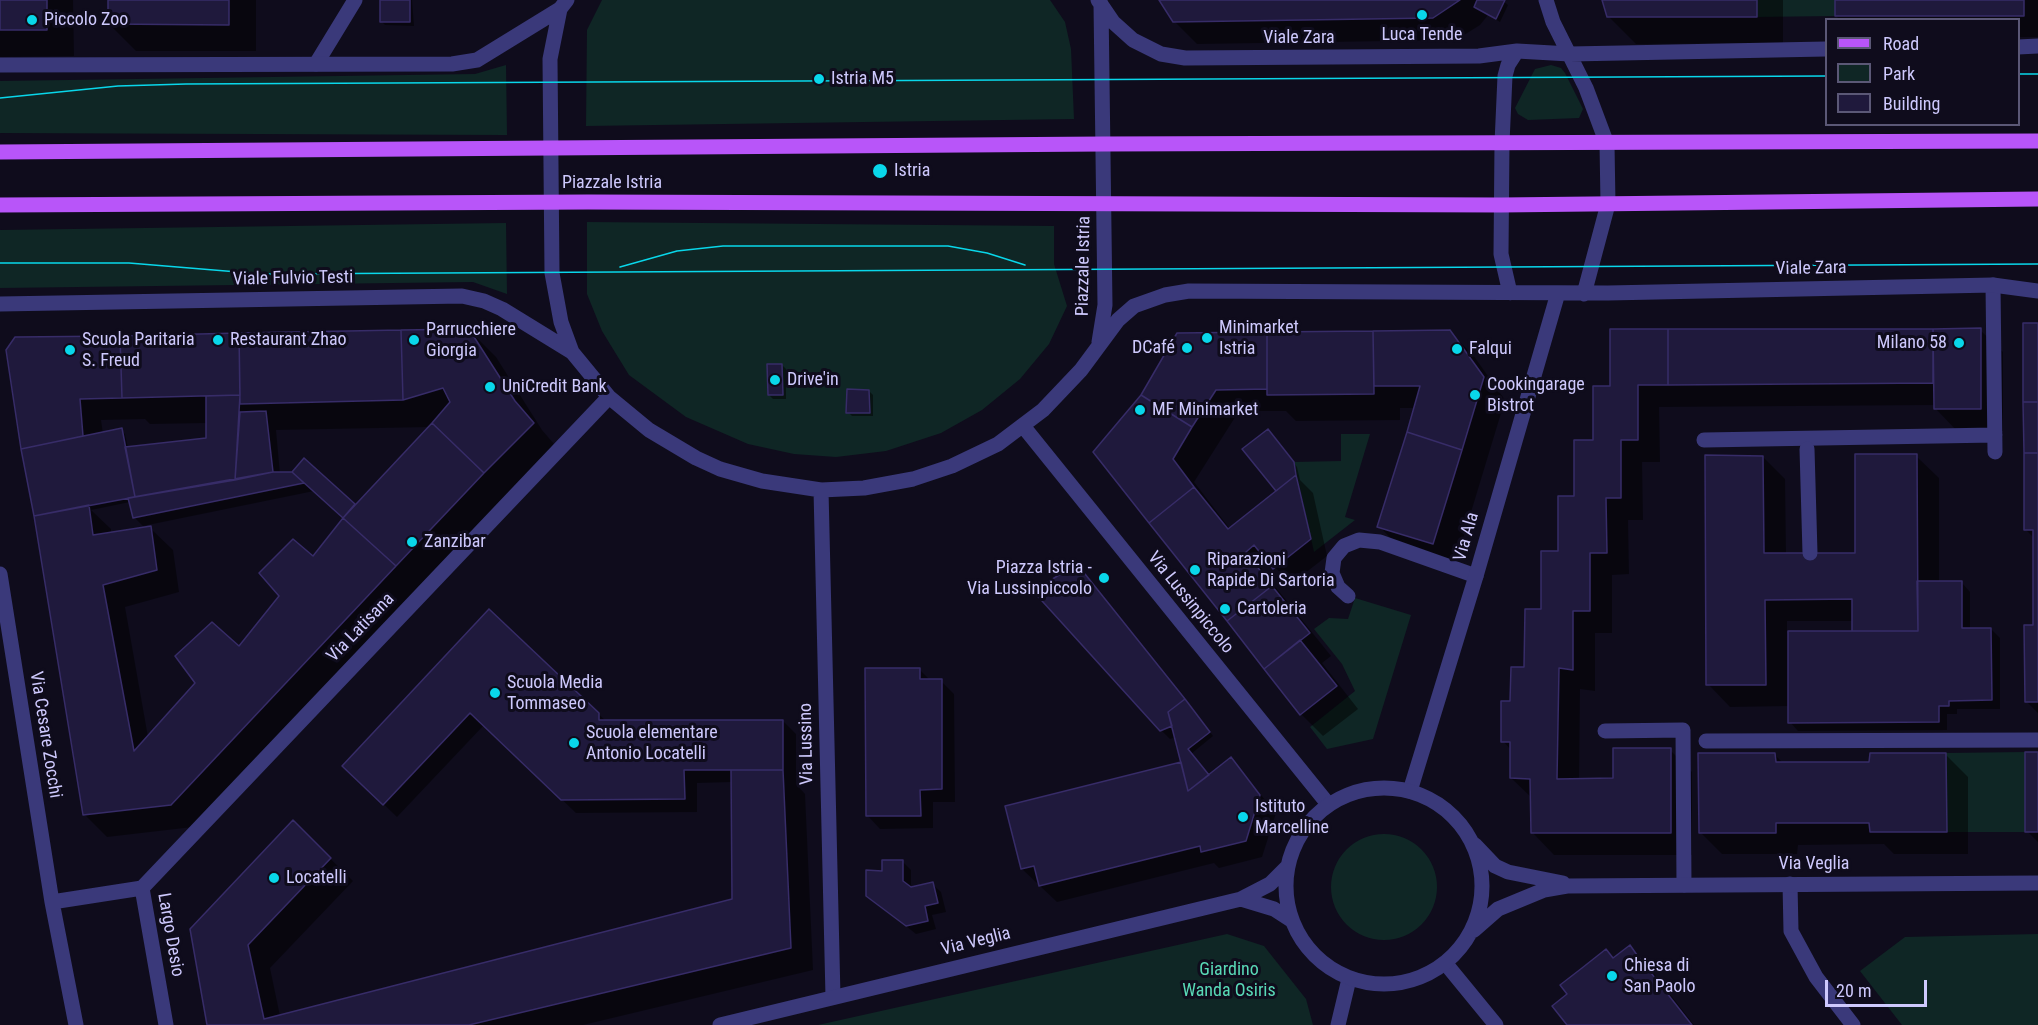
<!DOCTYPE html>
<html>
<head>
<meta charset="utf-8">
<style>
  body { margin:0 }
  #map { position:relative; width:2038px; height:1025px; overflow:hidden; background:#0f0c1c; font-family:"Roboto Condensed",sans-serif }
  canvas { display:block }
  .legend { position:absolute; left:1825px; top:18px; width:195px; height:108px; box-sizing:border-box; background:#0f0c1c; border:2px solid #5b5876; margin:0; padding:8px 10px; list-style:none; font-size:18px; color:#cec9fd }
  .legend li { display:flex; align-items:center; gap:12px; height:30px }
  .legend b { width:30px; border:2px solid #5b5876 }
  .scale { position:absolute; left:1825px; top:980px; width:102px; height:27px; box-sizing:border-box; border:3px solid #cec9fd; border-top:0; padding-left:8px; font-size:18px; line-height:21px; white-space:nowrap; color:#cec9fd; -webkit-text-stroke:4px #0f0c1c; paint-order:stroke }
</style>
</head>
<body>
<div id="map">
<canvas width="2038" height="1025"></canvas>
<ul class="legend">
<li><b style="height:8px;background:#b855f9"></b>Road</li>
<li><b style="height:16px;background:#0f2625"></b>Park</li>
<li><b style="height:16px;background:#1f193c"></b>Building</li>
</ul>
<div class="scale">20 m</div>
</div>
<script>
const ctx = document.querySelector('canvas').getContext('2d');
ctx.lineJoin = 'round';
function paint(path, color) {
  ctx.fillStyle = color;
  ctx.fill(path, 'evenodd');
}
function toPath(rows) {
  const path = new Path2D();
  for (const r of rows) {
    if (r.length === 3) {
      path.moveTo(r[0] + r[2], r[1]);
      path.arc(r[0], r[1], r[2], 0, 2 * Math.PI);
      continue;
    }
    path.moveTo(r[0], r[1]);
    for (let i = 2; i < r.length; i += 2) path.lineTo(r[i], r[i + 1]);
  }
  return path;
}
function trace(path, color, width, dash) {
  ctx.strokeStyle = color;
  ctx.lineWidth = width;
  ctx.lineCap = dash ? 'butt' : 'round';
  ctx.setLineDash(dash || []);
  ctx.stroke(path);
}
function write(font, color, halo, rows, align = 'center') {
  ctx.font = font + ' "Roboto Condensed",sans-serif';
  ctx.lineWidth = 6;
  ctx.setLineDash([]);
  ctx.textBaseline = 'middle';
  ctx.strokeStyle = halo;
  ctx.fillStyle = color;
  for (const [text, x, y, turn = 0] of rows) {
    ctx.save();
    ctx.translate(x, y);
    ctx.rotate((+turn || 0) * Math.PI / 180);
    ctx.textAlign = isNaN(turn) ? turn : align;
    if (halo) ctx.strokeText(text, 0, 0);
    ctx.fillText(text, 0, 0);
    ctx.restore();
  }
}
paint(toPath([
  [602,0,1050,0,1065,22,1071,49,1074,119,586,126,587,30],
  [1757,0,1835,0,1835,16,1757,17],
  [506,65,507,135,0,133,0,81,475,74],
  [1551,65,1561,68,1565,73,1583,109,1579,118,1528,120,1518,114,1515,108,1535,69],
  [587,222,1054,226,1054,264,1067,306,1049,344,1020,379,982,410,941,433,886,451,836,457,794,454,748,444,686,417,629,375,602,331,587,294],
  [506,223,507,294,473,282,0,288,0,230],
  [1341,434,1370,434,1345,517,1355,520,1314,552,1294,462,1341,461],
  [1355,598,1411,615,1373,739,1327,749,1310,727,1355,691,1342,664,1314,629,1329,618,1348,619],
  [2025,752,2025,832,1947,832,1946,753],
  [1384,887,53],
  [1227,934,1264,946,1306,999,1313,1025,818,1025],
  [2038,934,2038,1025,1902,1025,1860,971,1905,937]
]), '#0f2625');
paint(toPath([
  [0,0,73,0,74,56,0,57],
  [109,0,256,0,256,51,136,51,109,24],
  [381,0,412,0,414,26,385,25,381,21],
  [1161,0,1502,0,1508,5,1500,22,1488,15,1480,25,1456,40,1197,44,1174,21],
  [1603,0,1783,0,1783,43,1636,44,1608,16],
  [1836,0,2038,0,2038,37,2018,37,2018,20,1840,20,1836,16],
  [2038,324,2038,713,2026,701,2035,626,2034,538,2026,530],
  [469,330,496,357,542,430,560,451,193,827,107,837,84,814,7,350],
  [145,419,150,424,208,423,208,439,128,448,125,434,121,430,103,434,101,420],
  [431,427,357,507,304,460,292,474,280,474,276,430],
  [314,491,345,519,239,648,148,737,125,607,179,592,173,550,150,528,111,534,111,529,91,510,130,502,134,517,143,526],
  [1980,330,2003,352,2003,431,1957,431,1935,408,1935,405,1659,407,1660,462,1642,462,1643,520,1628,520,1629,574,1612,575,1612,633,1595,633,1595,691,1580,689,1579,780,1615,780,1670,750,1692,772,1692,855,1554,855,1532,832,1532,798,1511,778,1512,751,1503,741,1512,703,1525,669,1611,387,1611,331],
  [1450,332,1473,355,1505,400,1455,565,1401,549,1379,526,1415,408,1400,408,1400,420,1296,421,1286,411,1239,411,1194,482,1230,529,1278,491,1271,435,1297,467,1300,480,1313,493,1327,556,1291,584,1270,562,1261,569,1331,656,1322,663,1358,709,1323,736,1301,714,1095,452,1142,396,1178,334],
  [782,365,786,369,786,399,773,399,769,395],
  [869,391,873,395,873,416,852,416,848,412],
  [1916,456,1939,478,1939,583,1962,583,1970,592,1970,630,1991,629,2000,638,2000,709,1957,709,1957,714,1947,714,1947,730,1798,731,1790,722,1790,706,1730,707,1708,684,1763,457,1785,479,1786,555,1857,554],
  [1787,621,1853,621,1853,632,1787,633],
  [1077,566,1213,736,1191,754,1209,776,1231,759,1276,813,1262,857,1219,868,1214,863,1057,902,1022,869,1184,767,1176,737,1170,739,1161,730],
  [489,611,607,722,783,721,796,734,796,784,805,794,813,970,583,1025,209,1025,293,822,353,881,270,968,280,1016,734,900,732,782,697,783,697,812,576,813,484,725,397,817,344,766],
  [919,669,931,681,941,681,954,694,955,802,933,802,933,828,880,829,867,815],
  [1945,754,1968,777,1968,854,1894,854,1884,844,1798,845,1797,854,1722,854,1700,832,1775,755,1783,763,1871,763],
  [2038,754,2038,842,2027,831],
  [902,861,911,870,911,889,932,884,941,892,946,912,932,915,936,929,916,934,867,895],
  [1629,947,1646,963,1694,1025,1569,1025,1614,959]
]), '#0007');
const building = toPath([
  [0,0,47,0,47,30,0,30,0,0],
  [108,0,229,0,229,25,108,24,108,0],
  [380,0,410,0,410,22,380,22,380,0],
  [1159,0,1460,0,1433,18,1173,22,1159,0],
  [1477,0,1505,0,1496,19,1474,7,1477,0],
  [1602,0,1757,0,1757,17,1607,17,1602,0],
  [1835,0,2024,0,2024,16,1835,16,1835,0],
  [2023,323,2038,323,2038,402,2023,402,2023,323],
  [1981,328,1981,409,1934,409,1933,329,1981,328],
  [469,329,515,401,534,423,484,473,432,423,450,402,443,388,403,400,401,330,469,329],
  [1610,329,1668,329,1668,385,1638,385,1638,440,1621,440,1621,498,1606,498,1607,553,1590,553,1590,611,1573,611,1573,670,1559,668,1557,779,1613,778,1613,748,1671,748,1671,833,1531,833,1530,779,1510,778,1510,742,1501,742,1501,701,1510,701,1511,667,1524,667,1525,609,1541,609,1541,551,1558,551,1558,496,1574,496,1574,440,1593,440,1593,386,1610,386,1610,329],
  [1668,329,1933,329,1933,383,1668,385,1668,329],
  [401,330,403,400,240,404,239,333,401,330],
  [1450,330,1484,377,1462,450,1407,432,1420,386,1374,386,1373,331,1450,330],
  [1373,331,1374,394,1267,395,1267,332,1373,331],
  [1267,332,1267,389,1216,390,1192,427,1141,395,1177,333,1267,332],
  [239,333,240,395,122,398,120,336,239,333],
  [120,336,122,398,80,399,83,436,21,449,6,350,15,337,120,336],
  [767,364,782,364,783,395,768,395,767,364],
  [847,389,869,390,870,413,846,413,847,389],
  [240,395,235,480,135,497,125,447,206,438,206,396,240,395],
  [1141,395,1192,427,1173,459,1194,487,1149,523,1093,452,1141,395],
  [2023,402,2038,402,2038,453,2024,453,2023,402],
  [266,411,273,472,235,480,240,412,266,411],
  [432,423,484,473,396,566,343,518,432,423],
  [122,428,135,497,34,516,21,449,122,428],
  [1268,429,1294,462,1296,475,1276,491,1242,449,1268,429],
  [1407,432,1462,450,1433,544,1377,527,1407,432],
  [2024,453,2038,453,2038,702,2025,702,2024,625,2033,625,2033,530,2024,530,2024,453],
  [1855,454,1917,454,1918,631,1852,631,1852,599,1765,600,1766,685,1706,685,1705,455,1763,456,1764,553,1855,553,1855,454],
  [304,458,355,504,343,518,292,472,304,458],
  [273,472,292,472,304,483,133,518,128,498,273,472],
  [1296,475,1311,539,1273,569,1254,545,1246,552,1272,586,1227,621,1149,523,1194,487,1228,529,1296,475],
  [89,505,93,535,151,526,157,570,103,585,134,751,195,683,175,656,212,622,239,646,279,596,259,573,293,539,313,556,343,518,396,566,171,805,83,815,34,516,89,505],
  [1077,564,1185,699,1168,712,1172,726,1160,731,1033,591,1077,564],
  [1917,581,1962,581,1962,628,1991,628,1992,700,1949,701,1949,706,1939,706,1939,722,1788,723,1788,631,1918,631,1917,581],
  [1272,586,1310,633,1264,669,1227,621,1272,586],
  [489,609,599,713,599,720,783,720,783,770,684,770,685,799,561,800,470,713,383,805,342,766,489,609],
  [1300,640,1337,686,1300,715,1264,669,1300,640],
  [865,668,920,668,920,679,942,679,942,789,920,790,921,816,866,816,865,668],
  [1185,699,1210,732,1188,749,1209,775,1188,791,1168,712,1185,699],
  [2025,752,2038,752,2038,832,2025,832,2025,752],
  [1698,753,1775,753,1776,762,1869,762,1870,753,1946,753,1947,832,1870,832,1869,823,1776,823,1776,833,1699,833,1698,753],
  [1231,757,1260,795,1246,841,1201,852,1200,846,1039,886,1034,866,1021,869,1005,806,1181,762,1188,791,1231,757],
  [731,770,783,770,791,948,469,1025,207,1025,190,929,293,820,331,858,248,945,264,1019,732,899,731,770],
  [882,860,903,860,903,881,911,887,933,882,938,903,925,906,928,921,906,926,866,896,866,870,882,871,882,860],
  [1630,945,1637,955,1692,1025,1567,1025,1552,1006,1567,994,1560,985,1582,968,1606,949,1613,958,1630,945]
]);
paint(building, '#1f193c');
trace(building, '#372c68', 1.5);
trace(toPath([
  [316,64,355,0],
  [1993,285,1995,452],
  [1704,440,1995,435],
  [1348,596,1338,587,1332,573,1334,558,1344,546,1359,540,1380,542,1476,576],
  [1605,731,1683,730,1684,885],
  [1706,741,2038,740]
]), '#3a397a', 15);
trace(toPath([
  [1807,449,1810,553]
]), '#3a397a', 15);
trace(toPath([
  [567,0,560,9,550,59,552,273,561,322,572,352,609,397,649,430,696,458,720,469,762,481,821,490,864,488,913,479,952,466,998,444,1043,410,1081,370,1118,320,1134,306,1165,295,1189,291,1608,293,1993,285,2038,291],
  [1098,0,1113,22,1133,40,1161,54,1185,58,1479,56,1517,51,1570,54,1826,49],
  [1546,0,1553,22,1586,88,1607,144,1608,204,1584,294],
  [2018,47,2038,46],
  [0,65,452,64,477,60,560,9],
  [1510,293,1501,254,1502,143,1505,76,1508,65,1517,51],
  [0,304,462,296,484,301,502,309,572,352],
  [1099,342,1105,305,1101,4],
  [1023,426,1328,804],
  [821,490,833,997],
  [0,574,52,902,76,1025],
  [1410,791,1476,576,1558,293],
  [1790,884,1791,931,1816,977,1853,1025],
  [142,888,609,397],
  [142,888,166,1025],
  [52,902,142,888],
  [1446,964,1496,1025],
  [1338,1025,1349,979]
]), '#3a397a', 15);
trace(toPath([
  [1384,886,98],
  [1475,845,1495,866,1508,872,1563,883],
  [1241,899,1274,909,1291,920],
  [1474,930,1498,909,1544,890,1567,886,2038,883],
  [720,1025,1241,899,1270,884,1287,867]
]), '#3a397a', 15);
trace(toPath([
  [0,152,1103,144,2038,141],
  [0,205,588,202,1501,205,2038,199]
]), '#b855f9', 15);
trace(toPath([
  [2018,74,2038,74],
  [0,98,118,86,186,84,1826,76],
  [0,263,129,263,262,274,2038,264],
  [620,267,677,251,723,246,948,246,987,253,1025,265]
]), '#09d7ea', 1.5);
for (const [x, y, r, color] of [
  [1422,15,6,"#09d7ea"],
  [32,20,6,"#09d7ea"],
  [819,79,6,"#09d7ea"],
  [880,171,8,"#09d7ea"],
  [1207,338,6,"#09d7ea"],
  [218,340,6,"#09d7ea"],
  [414,340,6,"#09d7ea"],
  [1959,343,6,"#09d7ea"],
  [1187,348,6,"#09d7ea"],
  [1457,349,6,"#09d7ea"],
  [70,350,6,"#09d7ea"],
  [775,380,6,"#09d7ea"],
  [490,387,6,"#09d7ea"],
  [1475,395,6,"#09d7ea"],
  [1140,410,6,"#09d7ea"],
  [412,542,6,"#09d7ea"],
  [1195,570,6,"#09d7ea"],
  [1104,578,6,"#09d7ea"],
  [1225,609,6,"#09d7ea"],
  [495,693,6,"#09d7ea"],
  [574,743,6,"#09d7ea"],
  [1243,817,6,"#09d7ea"],
  [274,878,6,"#09d7ea"],
  [1612,976,6,"#09d7ea"]
]) {
  const dot = new Path2D();
  dot.arc(x, y, r, 0, 2 * Math.PI);
  ctx.fillStyle = color;
  ctx.fill(dot);
  trace(dot, '#0f0c1c', 2);
}
write('18px', '#cec9fd', '#0f0c1c', [
  ["Piccolo Zoo",44,20],
  ["Luca Tende",1422,35,"center"],
  ["Istria M5",831,79],
  ["Istria",894,171],
  ["Minimarket",1219,328],
  ["Istria",1219,349],
  ["Parrucchiere",426,330],
  ["Giorgia",426,351],
  ["Scuola Paritaria",82,340],
  ["S. Freud",82,361],
  ["Restaurant Zhao",230,340],
  ["Milano 58",1947,343,"right"],
  ["DCafé",1175,348,"right"],
  ["Falqui",1469,349],
  ["Drive'in",787,380],
  ["Cookingarage",1487,385],
  ["Bistrot",1487,406],
  ["UniCredit Bank",502,387],
  ["MF Minimarket",1152,410],
  ["Zanzibar",424,542],
  ["Riparazioni",1207,560],
  ["Rapide Di Sartoria",1207,581],
  ["Piazza Istria -",1092,568,"right"],
  ["Via Lussinpiccolo",1092,589,"right"],
  ["Cartoleria",1237,609],
  ["Scuola Media",507,683],
  ["Tommaseo",507,704],
  ["Scuola elementare",586,733],
  ["Antonio Locatelli",586,754],
  ["Istituto",1255,807],
  ["Marcelline",1255,828],
  ["Locatelli",286,878],
  ["Chiesa di",1624,966],
  ["San Paolo",1624,987]
], 'left');
write('18px', '#cec9fd', '#0f0c1c', [
  ["Viale Zara",1299,38],
  ["Piazzale Istria",612,183],
  ["Piazzale Istria",1084,266,-89],
  ["Viale Zara",1811,269,-1],
  ["Viale Fulvio Testi",293,279,-1],
  ["Via Ala",1467,537,-74],
  ["Via Lussinpiccolo",1190,603,51],
  ["Via Latisana",361,628,-46],
  ["Via Cesare Zocchi",45,735,81],
  ["Via Lussino",807,744,-91],
  ["Via Veglia",1814,864],
  ["Largo Desio",170,935,80],
  ["Via Veglia",976,942,-14]
]);
write('18px', '#59d9b7', '#0f0c1c', [
  ["Giardino",1229,970],
  ["Wanda Osiris",1229,991]
]);
</script>
</body>
</html>
